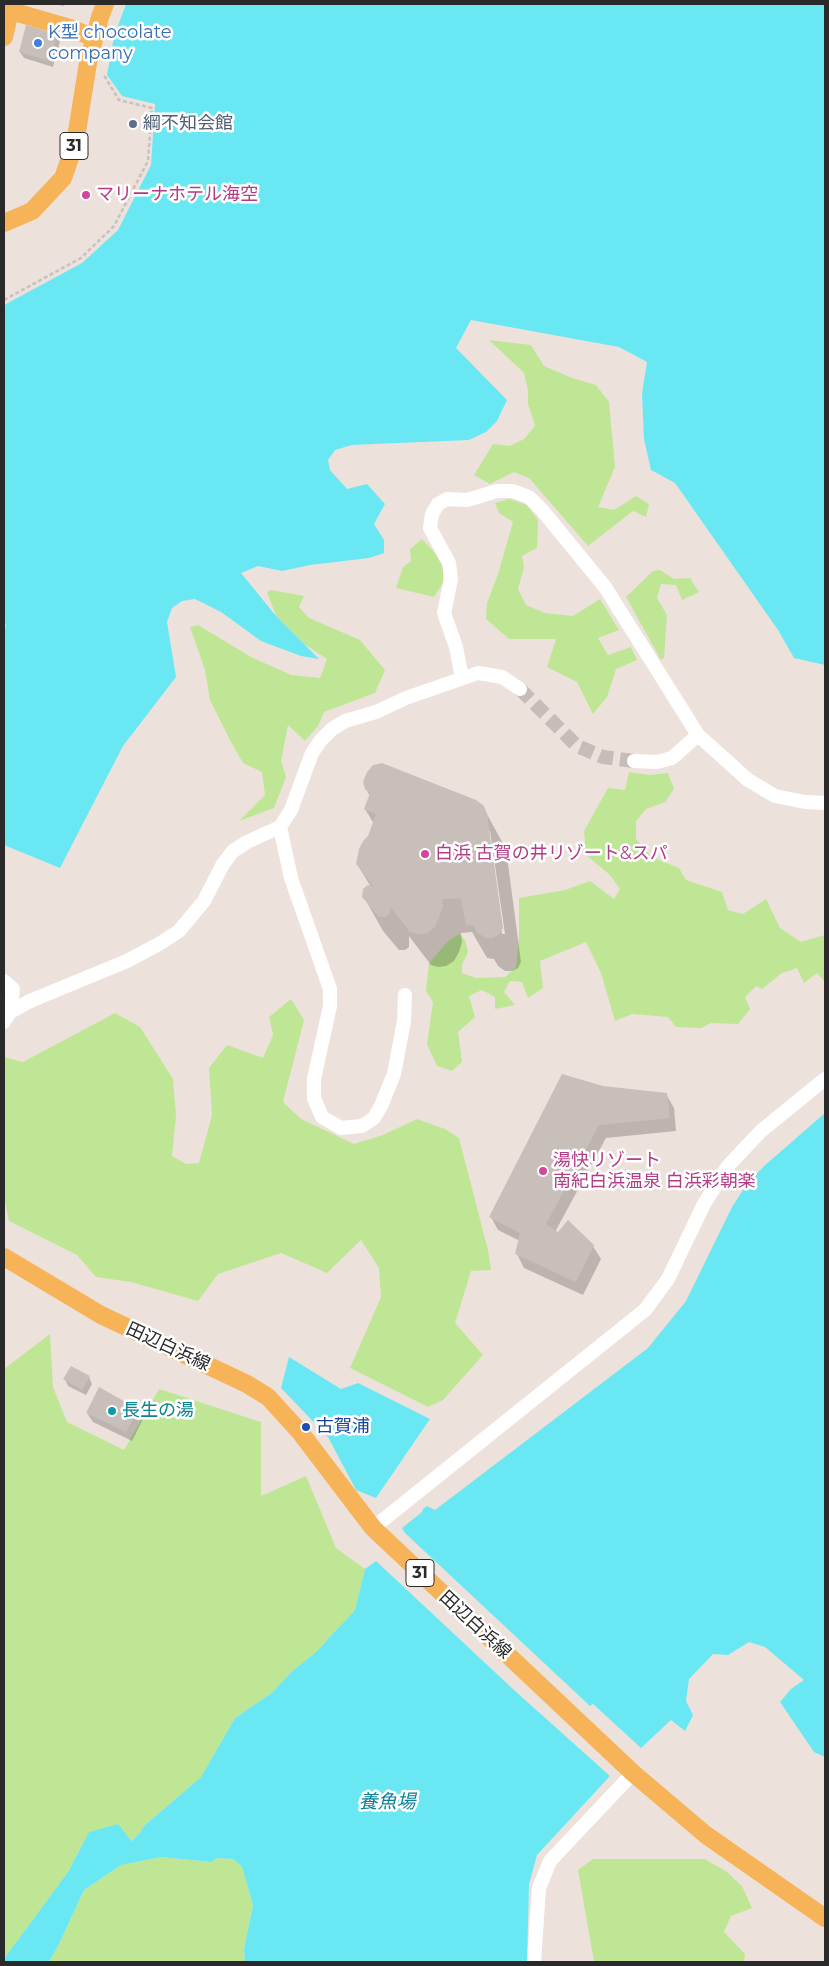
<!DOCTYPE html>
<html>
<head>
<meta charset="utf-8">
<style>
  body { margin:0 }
  #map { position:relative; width:829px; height:1966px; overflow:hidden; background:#ede2db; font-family:Montserrat,sans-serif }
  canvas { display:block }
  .frame { position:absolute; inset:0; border:5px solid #2a2a2a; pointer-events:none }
</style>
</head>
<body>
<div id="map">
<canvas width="829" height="1966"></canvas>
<div class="frame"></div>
</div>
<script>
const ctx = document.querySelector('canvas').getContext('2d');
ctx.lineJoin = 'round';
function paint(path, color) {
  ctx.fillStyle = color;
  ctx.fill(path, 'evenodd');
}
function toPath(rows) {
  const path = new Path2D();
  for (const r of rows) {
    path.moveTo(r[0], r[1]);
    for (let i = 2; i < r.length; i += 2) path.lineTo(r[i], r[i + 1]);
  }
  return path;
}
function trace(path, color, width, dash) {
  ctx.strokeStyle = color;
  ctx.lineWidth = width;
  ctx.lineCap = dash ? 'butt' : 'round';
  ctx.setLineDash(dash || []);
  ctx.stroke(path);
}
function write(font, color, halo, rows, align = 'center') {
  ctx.font = font + ' Montserrat,"Noto Sans JP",sans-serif';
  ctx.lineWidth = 5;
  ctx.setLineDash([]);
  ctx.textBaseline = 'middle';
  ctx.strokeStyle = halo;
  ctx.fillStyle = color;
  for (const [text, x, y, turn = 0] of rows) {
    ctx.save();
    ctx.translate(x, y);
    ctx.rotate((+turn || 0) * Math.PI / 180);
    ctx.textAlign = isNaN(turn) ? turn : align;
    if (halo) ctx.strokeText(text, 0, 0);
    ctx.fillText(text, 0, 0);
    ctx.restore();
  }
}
paint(toPath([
  [489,340,531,345,544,366,572,378,596,385,609,402,615,467,598,507,614,510,636,496,649,504,646,517,633,511,588,546,529,478,514,472,490,484,474,475,493,444,510,446,524,439,535,426,528,404,528,391,524,373],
  [509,499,527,505,538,520,537,548,522,556,524,567,518,589,526,605,545,613,573,616,600,599,619,630,598,638,608,655,631,647,637,660,616,669,607,697,593,714,577,682,547,667,556,639,509,639,486,619,487,603,498,574,513,522,499,513,495,503],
  [422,539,434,552,443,566,443,583,434,597,396,588,403,567,411,561,410,549],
  [660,570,674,579,690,578,699,592,682,600,676,585,661,584,657,598,667,615,664,658,661,660,626,597,653,571],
  [271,590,304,596,299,607,309,618,360,640,385,670,375,693,324,712,318,726,305,741,288,725,281,761,286,777,274,808,239,821,265,795,262,772,243,763,230,740,210,700,205,670,190,627,198,625,251,657,291,675,320,678,327,659,304,644,276,616,267,592],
  [629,772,649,775,668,773,674,789,665,802,646,809,636,821,636,839,652,857,679,868,686,880,722,892,728,910,743,914,766,899,780,928,801,942,825,935,825,982,817,973,804,983,797,968,782,973,762,989,756,986,745,997,750,1009,738,1024,711,1023,701,1028,676,1027,668,1017,632,1014,615,1021,601,973,586,942,540,961,543,988,528,998,522,982,510,981,504,992,515,1005,495,1009,495,997,482,990,469,996,475,1017,458,1032,462,1062,452,1071,437,1066,427,1044,433,1002,426,991,429,963,448,941,459,934,465,940,468,952,462,965,462,973,476,978,505,977,516,967,519,937,519,898,565,890,590,881,614,899,620,889,610,875,586,855,584,831,608,788,625,790],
  [291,999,304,1020,283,1102,301,1119,354,1144,383,1135,417,1119,445,1129,459,1138,488,1250,491,1270,471,1271,455,1323,483,1355,443,1400,428,1407,350,1368,381,1297,379,1268,361,1240,327,1273,281,1253,218,1274,198,1301,131,1282,96,1277,77,1255,9,1221,4,1196,4,1057,23,1062,115,1013,140,1027,173,1079,176,1116,172,1156,186,1164,199,1163,212,1115,209,1068,227,1045,263,1058,273,1035,269,1017],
  [50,1334,53,1387,67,1422,124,1450,159,1389,261,1422,261,1496,306,1476,336,1548,365,1569,355,1610,315,1653,291,1672,273,1692,235,1718,201,1777,145,1825,139,1834,130,1841,89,1832,68,1872,4,1959,4,1369],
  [161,1857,211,1862,217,1858,233,1859,242,1867,253,1905,244,1949,245,1962,49,1962,59,1944,84,1890,121,1865],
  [593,1859,705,1859,727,1872,742,1886,752,1908,731,1916,724,1932,745,1954,744,1962,594,1962,578,1870]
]), '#bfe695');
paint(toPath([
  [126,4,825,4,825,665,794,658,778,630,675,483,651,470,644,439,642,394,647,362,619,347,471,320,456,348,507,400,497,421,486,432,469,440,352,445,335,450,328,460,330,470,347,489,367,484,385,504,374,524,384,540,384,553,369,558,310,565,282,571,258,566,241,573,276,616,319,659,301,656,261,641,221,612,195,599,182,601,172,608,167,622,176,677,123,746,60,868,4,845,4,634,6,624,4,622,4,307,6,304,82,263,118,230,151,165,155,104,122,96,107,75,114,37],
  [825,1113,825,1757,814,1752,780,1702,791,1689,804,1680,765,1647,749,1642,728,1655,713,1654,689,1679,686,1701,693,1715,685,1731,671,1720,641,1748,593,1704,590,1706,405,1533,402,1528,422,1512,423,1509,427,1506,435,1510,648,1348,686,1301,732,1207,747,1184,764,1166],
  [289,1357,341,1389,358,1383,430,1419,376,1498,356,1490,328,1437,281,1388],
  [376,1561,514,1690,610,1776,537,1855,529,1884,527,1962,245,1962,244,1949,253,1905,242,1867,233,1859,217,1858,211,1862,161,1857,121,1865,84,1890,59,1944,49,1962,4,1962,6,1956,68,1872,89,1832,118,1824,131,1841,139,1834,145,1825,201,1777,235,1718,273,1692,291,1672,315,1653,355,1610,365,1569]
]), '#69e8f3');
paint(toPath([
  [54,4,64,4,64,6],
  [57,35,60,41,53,67,24,58,20,52],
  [366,789,483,807,506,849,521,962,518,968,512,971,505,971,498,966,494,959,487,958,472,932,461,933,462,942,459,952,454,961,446,966,438,967,431,965,409,936,409,947,405,950,399,950,383,931,364,897,371,887,357,864,374,824,365,809,370,796],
  [488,831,490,831,505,934,502,934],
  [603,1087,666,1094,674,1108,676,1131,606,1138,555,1232,593,1246,601,1259,583,1295,524,1268,517,1254,520,1241,498,1230,491,1217],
  [89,1377,92,1384,86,1395,68,1386,65,1379],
  [137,1410,143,1419,132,1441,93,1422,87,1413]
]), '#0003');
paint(toPath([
  [26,25,57,34,50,61,19,52],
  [382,763,476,800,484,806,487,814,503,928,499,934,493,938,485,938,477,932,474,926,466,925,461,898,442,899,443,907,435,927,427,933,418,934,410,932,390,906,390,913,386,917,379,917,362,897,363,889,368,885,374,887,356,864,359,849,363,841,368,836,376,814,364,809,370,793,365,789,363,782,367,772,373,765],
  [562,1074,603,1086,667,1093,670,1118,599,1125,546,1224,558,1232,568,1220,594,1245,576,1282,515,1254,520,1233,489,1217],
  [71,1366,90,1376,82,1390,63,1379],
  [99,1387,138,1409,126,1432,86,1413]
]), '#c8bfbb');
trace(toPath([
  [520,689,577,746,603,757,634,761]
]), '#c6bdb8', 14, [14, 7]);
trace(toPath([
  [4,300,81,258,114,226,148,161,152,108,119,100,105,77,102,76]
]), '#c3c3c3', 2.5, [4, 2.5]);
trace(toPath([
  [462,678,456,647,444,613,451,579,449,563,430,528,432,514,438,504,447,499,467,500,497,491,513,491,529,497,542,510,605,587,698,735,748,780,775,796,805,802,825,803],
  [634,761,657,762,672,758,698,735],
  [280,827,291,878,330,989,330,1006,314,1079,314,1098,322,1117,341,1128,362,1126,374,1118,381,1106,394,1074,404,1021,405,995],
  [4,981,13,989,10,1012,4,1022],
  [10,1012,30,1001,127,961,159,944,179,931,204,901,223,864,233,851,247,842,280,827,291,810,312,753,321,740,332,729,345,721,376,712,406,698,478,673,502,677,520,689],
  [373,1528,645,1310,668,1279,704,1204,728,1166,761,1131,825,1079],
  [534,1962,539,1888,550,1861,633,1773]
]), '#fff', 14);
trace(toPath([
  [4,9,73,29,94,38],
  [4,37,10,11],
  [4,223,32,211,63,178,75,144,88,63,100,17,105,4],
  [4,1257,101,1315,247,1384,268,1397,300,1432,373,1528,633,1773,706,1835,825,1918]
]), '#f6b357', 18);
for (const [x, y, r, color] of [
  [38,43,5,"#3f7fe0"],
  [133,124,5,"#5c6f8a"],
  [86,195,5,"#d1479c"],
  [425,854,5,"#d1479c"],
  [543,1171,5,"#d1479c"],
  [112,1411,5,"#0f9aa8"],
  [306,1427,5,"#1a4fb4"]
]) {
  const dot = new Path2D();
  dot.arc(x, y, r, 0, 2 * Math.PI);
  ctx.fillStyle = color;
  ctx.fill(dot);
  trace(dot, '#fff', 2);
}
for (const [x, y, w] of [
  [74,146,28],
  [420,1573,28]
]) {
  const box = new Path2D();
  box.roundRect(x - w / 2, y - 13.5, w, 27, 4);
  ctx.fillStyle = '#fff';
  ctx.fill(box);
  trace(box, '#2a2a2a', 1);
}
write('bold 16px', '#2a2a2a', null, [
  ["31",74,146],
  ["31",420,1573]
]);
write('18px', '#366cbe', '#fff', [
  ["K型 chocolate",48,33],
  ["company",48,54]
], 'left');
write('18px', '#4e5e75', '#fff', [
  ["綱不知会館",143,124]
], 'left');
write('18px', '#b23c85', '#fff', [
  ["マリーナホテル海空",96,195],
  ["白浜 古賀の井リゾート&スパ",435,854],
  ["湯快リゾート",553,1161],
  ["南紀白浜温泉 白浜彩朝楽",553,1182]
], 'left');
write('18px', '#2a2a2a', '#fff', [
  ["田辺白浜線",168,1347,25],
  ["田辺白浜線",475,1625,43]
]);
write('18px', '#0d838f', '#fff', [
  ["長生の湯",122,1411]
], 'left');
write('18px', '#164399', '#fff', [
  ["古賀浦",316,1427]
], 'left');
write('italic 19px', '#088199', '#fff', [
  ["養魚場",387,1802]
]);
</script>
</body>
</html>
